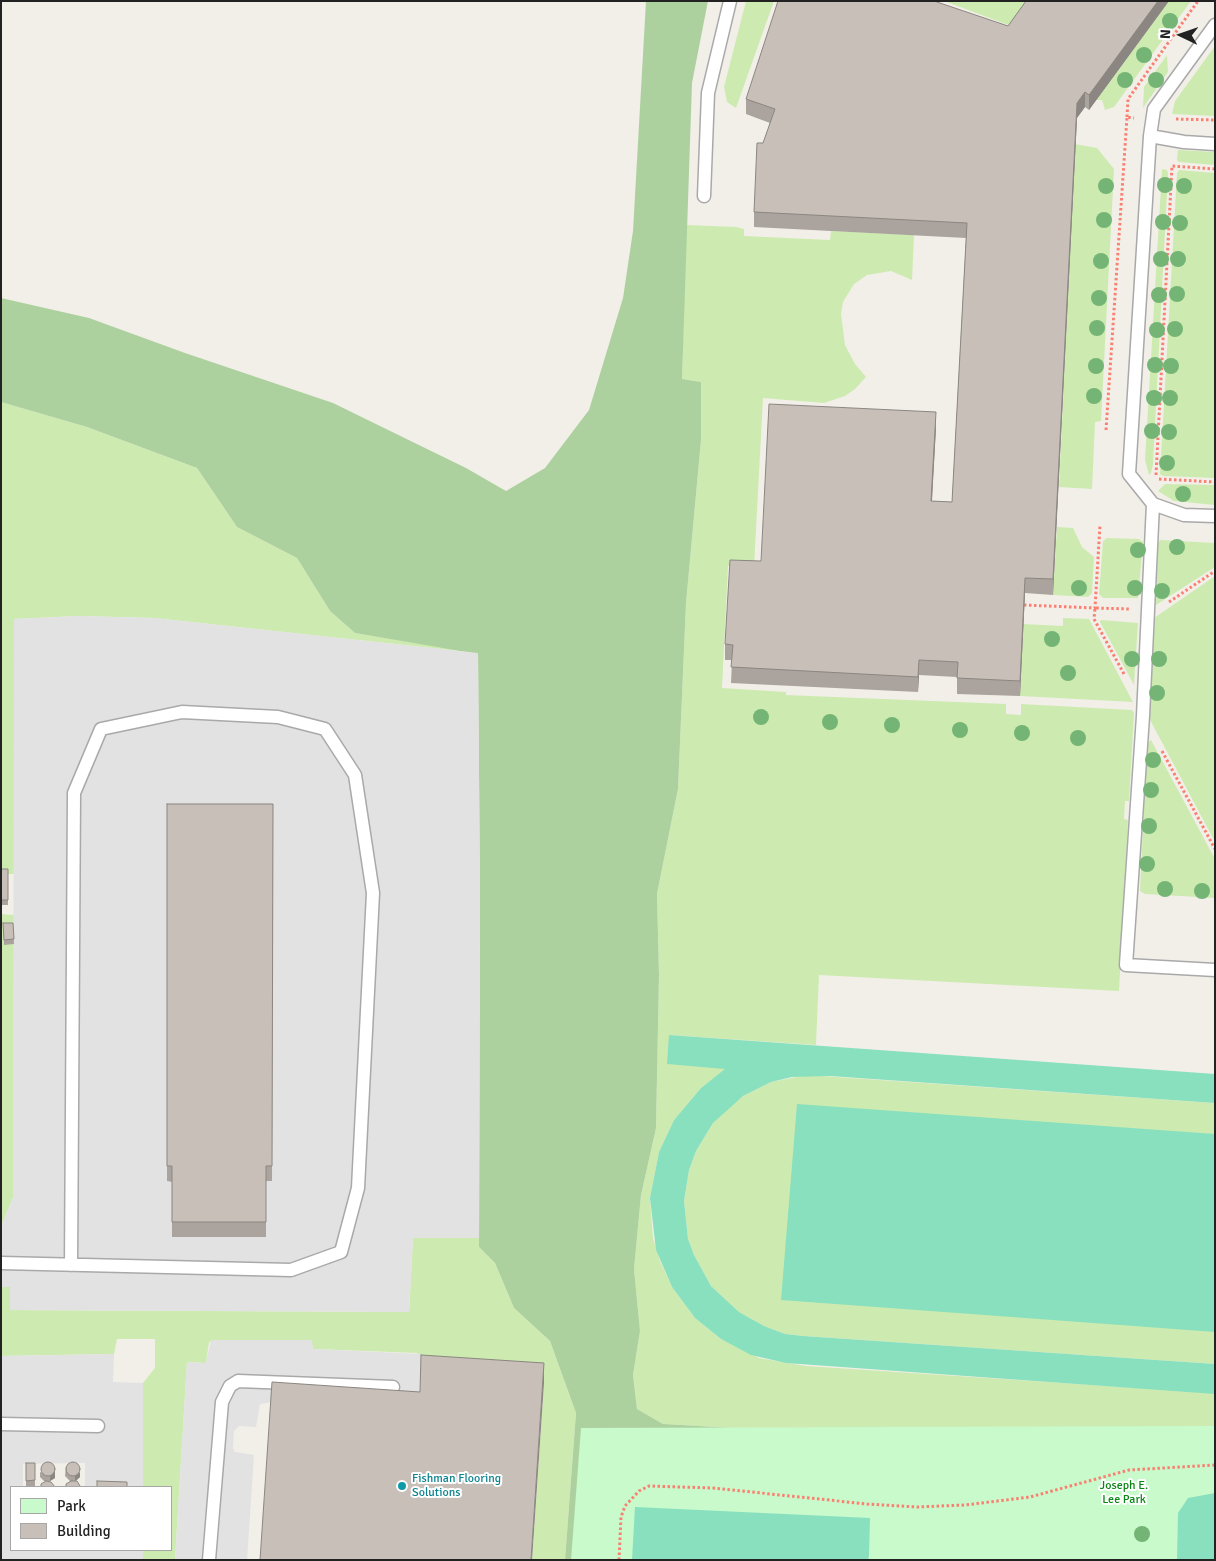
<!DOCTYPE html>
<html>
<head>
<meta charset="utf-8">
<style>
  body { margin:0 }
  #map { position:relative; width:1216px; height:1561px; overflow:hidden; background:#f2efe9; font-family:Signika,sans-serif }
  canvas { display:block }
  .frame { position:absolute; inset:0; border:2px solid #222; pointer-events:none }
  .legend { position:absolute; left:10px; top:1486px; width:162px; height:65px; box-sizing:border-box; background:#fff; border:1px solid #a7a7a7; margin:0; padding:6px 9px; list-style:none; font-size:15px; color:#222 }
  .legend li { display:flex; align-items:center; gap:10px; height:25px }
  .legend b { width:25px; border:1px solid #a7a7a7 }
  .north { position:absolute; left:1156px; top:10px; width:50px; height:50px; -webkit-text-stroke:4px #fff; paint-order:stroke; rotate:273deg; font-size:14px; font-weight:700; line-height:20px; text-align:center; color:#222 }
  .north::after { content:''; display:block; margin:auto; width:18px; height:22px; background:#222; clip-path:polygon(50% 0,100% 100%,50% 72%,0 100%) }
</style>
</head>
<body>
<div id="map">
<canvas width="1216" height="1561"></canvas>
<div class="frame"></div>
<ul class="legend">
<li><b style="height:14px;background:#c8facc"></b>Park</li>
<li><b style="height:14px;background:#c7bfb8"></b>Building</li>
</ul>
<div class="north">N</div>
</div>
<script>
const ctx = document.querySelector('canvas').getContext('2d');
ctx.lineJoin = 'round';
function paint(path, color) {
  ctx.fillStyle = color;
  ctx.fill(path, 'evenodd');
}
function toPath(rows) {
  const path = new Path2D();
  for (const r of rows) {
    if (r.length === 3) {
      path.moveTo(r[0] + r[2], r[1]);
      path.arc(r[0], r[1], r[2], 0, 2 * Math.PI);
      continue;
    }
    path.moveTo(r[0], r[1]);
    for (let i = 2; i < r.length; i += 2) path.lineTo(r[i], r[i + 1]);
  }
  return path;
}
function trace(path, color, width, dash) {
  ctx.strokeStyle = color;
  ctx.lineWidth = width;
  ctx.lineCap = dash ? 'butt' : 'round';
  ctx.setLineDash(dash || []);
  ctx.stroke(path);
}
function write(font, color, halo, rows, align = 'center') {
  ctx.font = font + ' Signika,sans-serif';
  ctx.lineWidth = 4;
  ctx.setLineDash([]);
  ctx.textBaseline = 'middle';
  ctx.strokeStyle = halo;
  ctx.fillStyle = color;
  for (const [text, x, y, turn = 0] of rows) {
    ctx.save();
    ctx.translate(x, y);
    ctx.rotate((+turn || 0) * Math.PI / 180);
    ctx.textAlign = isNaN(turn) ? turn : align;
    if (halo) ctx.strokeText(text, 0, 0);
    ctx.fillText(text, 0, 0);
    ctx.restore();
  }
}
paint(toPath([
  [746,1,774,1,736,108,727,102,724,87],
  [944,1,1028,1,1011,26],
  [1169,1,1191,1,1114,107,1105,110,1102,100,1096,100],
  [1215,46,1215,116,1172,114,1175,101],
  [1167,55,1168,72,1143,108,1144,87],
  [1075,144,1097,148,1114,169,1101,421,1095,422,1092,489,1059,487],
  [1178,150,1215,152,1215,165,1179,162,1177,160],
  [1162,169,1167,170,1168,173,1153,464,1151,473,1149,475,1145,460],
  [1179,170,1215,173,1215,478,1163,476,1160,474,1177,173],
  [686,225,736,227,744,229,744,236,830,240,831,231,914,235,912,280,891,271,867,275,854,284,843,302,841,314,845,345,855,364,866,377,855,389,845,396,824,403,763,398,754,567,728,566,722,688,786,692,786,695,1006,704,1006,714,1021,715,1021,704,1132,710,1134,713,1129,801,1125,801,1124,819,1128,820,1119,991,819,975,816,1045,669,1035,726,1069,701,1088,674,1120,659,1152,650,1198,653,1238,660,1261,672,1287,695,1318,721,1339,759,1358,806,1366,1215,1393,1215,1431,769,1430,663,1424,637,1409,633,1375,640,1331,634,1269,641,1195,656,1128,659,975,657,894,678,789,686,603,701,440,701,382,682,379],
  [1,402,87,427,197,468,237,527,297,558,330,611,355,633,478,653,154,618,78,616,14,619,15,874,1,874],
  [1165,484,1215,485,1215,505,1174,501,1158,491],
  [1057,527,1073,528,1082,547,1094,557,1092,593,1088,597,1053,595],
  [1107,538,1139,539,1143,542,1138,598,1103,598,1099,594,1103,541],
  [1160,540,1215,543,1215,567,1156,605,1158,543],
  [1215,576,1215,842,1149,718,1154,618],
  [1063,618,1089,619,1133,702,1020,696,1023,624,1063,626],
  [1101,620,1138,623,1134,685,1100,622],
  [1151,740,1215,859,1215,898,1145,894,1140,891,1147,743],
  [1,914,14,915,13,1198,1,1226],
  [807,1075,1215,1103,1215,1364,803,1336,785,1334,764,1326,739,1312,711,1286,694,1255,688,1239,684,1201,689,1170,696,1151,713,1123,728,1108,743,1096,771,1082],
  [413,1238,479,1238,479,1247,495,1263,514,1308,550,1341,576,1413,565,1560,532,1560,544,1383,421,1375,417,1353,313,1349,311,1340,209,1342,206,1363,187,1362,175,1560,143,1560,143,1550,171,1550,171,1487,143,1487,143,1383,155,1368,155,1339,117,1339,114,1354,1,1356,1,1287,10,1287,10,1310,409,1312]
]), '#cdebb0');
paint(toPath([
  [646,1,708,1,692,83,682,379,701,382,701,440,686,603,678,789,657,894,659,975,656,1128,641,1195,634,1269,640,1331,633,1375,637,1409,663,1424,769,1430,595,1560,565,1560,576,1413,550,1341,514,1308,495,1263,479,1247,480,896,478,654,355,633,330,611,297,558,237,527,197,468,87,427,1,402,1,298,89,318,185,353,333,403,466,468,506,491,545,468,589,410,623,298,633,231]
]), '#add19e');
paint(toPath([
  [1215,1426,1215,1560,571,1560,581,1428]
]), '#c8facc');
paint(toPath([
  [669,1035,1215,1074,1215,1103,830,1076,792,1077,771,1082,743,1096,713,1123,696,1151,689,1170,684,1201,688,1239,694,1255,711,1286,739,1312,764,1326,785,1334,803,1336,1215,1364,1215,1394,786,1363,751,1355,721,1339,695,1318,672,1287,656,1250,650,1198,659,1152,674,1120,701,1088,725,1069,667,1064],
  [797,1104,1215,1134,1215,1332,781,1300],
  [1215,1493,1215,1560,1177,1560,1178,1513,1188,1498],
  [635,1507,870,1518,869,1556,868,1560,632,1560]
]), '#88e0be');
paint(toPath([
  [78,616,154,618,478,653,480,896,479,1238,413,1238,409,1312,10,1310,10,1287,1,1287,1,1226,13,1198,14,619],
  [167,1181,272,1181,266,1181,172,1237,172,1182],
  [211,1340,312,1340,313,1349,422,1354,420,1412,272,1402,260,1404,256,1427,239,1426,234,1431,233,1448,235,1452,254,1455,247,1560,175,1560,187,1362,206,1363],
  [114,1354,113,1382,143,1383,143,1487,85,1487,85,1463,23,1464,23,1487,11,1487,11,1550,143,1550,143,1560,1,1560,1,1356]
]), '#e2e2e2');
const service = toPath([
  [1215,25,1154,109,1150,136,1129,474,1153,504,1184,515,1215,516],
  [1150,136,1184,142,1215,144],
  [704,196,708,93,730,1],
  [1153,504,1143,716,1126,965,1215,970],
  [1,1263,291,1270,341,1252,358,1188,373,893,355,775,325,729,278,717,182,712,101,729,74,793,71,1265],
  [1,1424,98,1426],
  [209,1560,222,1402,230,1386,238,1381,393,1387]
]);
trace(service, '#a9a9a9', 15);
trace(toPath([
  [1127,117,1128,99,1198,1],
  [1176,119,1215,120],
  [1106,430,1127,117,1134,118],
  [1156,475,1172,166,1215,169],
  [1159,479,1215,482],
  [1169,602,1215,571],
  [1024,605,1095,608,1100,525],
  [1124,674,1094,619,1095,608,1130,609],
  [1162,751,1215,849],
  [619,1560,621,1517,625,1506,639,1491,649,1486,713,1488,867,1504,917,1507,965,1505,1030,1497,1129,1470,1215,1465]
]), '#fa8072', 3, [2.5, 2.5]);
trace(service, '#fff', 12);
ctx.fillStyle = '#74b475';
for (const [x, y] of [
  [1170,21],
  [1144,55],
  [1125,80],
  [1156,80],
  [1165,185],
  [1106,186],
  [1184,186],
  [1104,220],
  [1163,222],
  [1180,223],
  [1161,259],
  [1178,259],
  [1101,261],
  [1177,294],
  [1159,295],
  [1099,298],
  [1097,328],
  [1175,329],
  [1157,330],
  [1155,365],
  [1096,366],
  [1171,366],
  [1094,396],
  [1154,398],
  [1170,398],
  [1152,431],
  [1169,432],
  [1167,463],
  [1183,494],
  [1177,547],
  [1138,550],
  [1079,588],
  [1135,588],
  [1162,591],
  [1052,639],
  [1132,659],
  [1159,659],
  [1068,673],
  [1157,693],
  [761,717],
  [830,722],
  [892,725],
  [960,730],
  [1022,733],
  [1078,738],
  [1153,760],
  [1151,790],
  [1149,826],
  [1147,864],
  [1165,889],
  [1202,891],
  [1142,1534]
]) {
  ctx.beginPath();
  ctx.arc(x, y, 8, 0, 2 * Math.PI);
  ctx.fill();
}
paint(toPath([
  [1169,1,1089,110,1085,107,1077,118,1053,595,1025,593,1020,696,957,694,957,677,919,675,918,692,731,683,732,660,725,660,725,644,761,561,936,427,932,501,952,502,966,238,754,227,754,212,763,143,770,123,746,114,746,99,1008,26],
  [167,804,273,804,272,1181,266,1181,266,1237,172,1237,172,1182,167,1181],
  [1,869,8,869,8,905,1,905],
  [3,923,13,923,14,944,4,945],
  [26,1463,35,1463,35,1486,26,1486],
  [66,1466,80,1477,76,1481,70,1481,65,1476],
  [40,1472,55,1478,50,1481,44,1481,40,1477]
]), '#aba49e');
paint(toPath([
  [1158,1,1169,1,1089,110,1089,95],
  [1085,92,1085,107,1077,118,1053,595,1053,579,1077,103],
  [936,412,936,427,931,516,931,501],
  [1025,578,1025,593,1020,696,1020,681],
  [919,660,919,675,918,692,918,677],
  [544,1363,544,1383,532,1560,531,1560],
  [55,1466,55,1478,50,1481,50,1476],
  [80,1472,80,1477,75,1481,75,1476]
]), '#8b8681');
const building = toPath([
  [778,1,934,1,1008,26,1026,1,1158,1,1089,95,1085,92,1077,103,1053,579,1025,578,1020,681,957,678,958,662,919,660,918,677,731,667,733,645,725,644,730,560,761,561,769,404,936,412,931,501,952,502,967,223,754,212,757,143,763,143,775,109,746,99,778,1],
  [167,804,273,804,272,1166,266,1166,266,1222,172,1222,172,1166,167,1166,167,804],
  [1,869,8,869,8,900,1,900,1,869],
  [3,923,13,923,14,939,4,940,3,923],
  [421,1355,544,1363,531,1560,260,1560,272,1382,420,1392,421,1355],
  [48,1469,7],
  [73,1469,7],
  [26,1463,35,1463,35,1480,26,1481,26,1463],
  [46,1481,51,1482,55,1487,41,1487,41,1484,46,1481],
  [71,1481,77,1481,80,1486,80,1487,66,1487,66,1484,71,1481],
  [97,1481,127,1482,127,1487,97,1487,97,1481]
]);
paint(building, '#c7bfb8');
trace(building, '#8b8681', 1);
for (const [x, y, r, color] of [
  [402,1486,5,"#0f9aa8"]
]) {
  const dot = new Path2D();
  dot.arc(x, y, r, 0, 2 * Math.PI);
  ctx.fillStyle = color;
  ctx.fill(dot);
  trace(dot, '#fff', 2);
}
write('12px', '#0d838f', '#fff', [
  ["Fishman Flooring",412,1479],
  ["Solutions",412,1493]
], 'left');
write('12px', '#0c8416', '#fff', [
  ["Joseph E.",1124,1486],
  ["Lee Park",1124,1500]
]);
</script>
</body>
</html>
